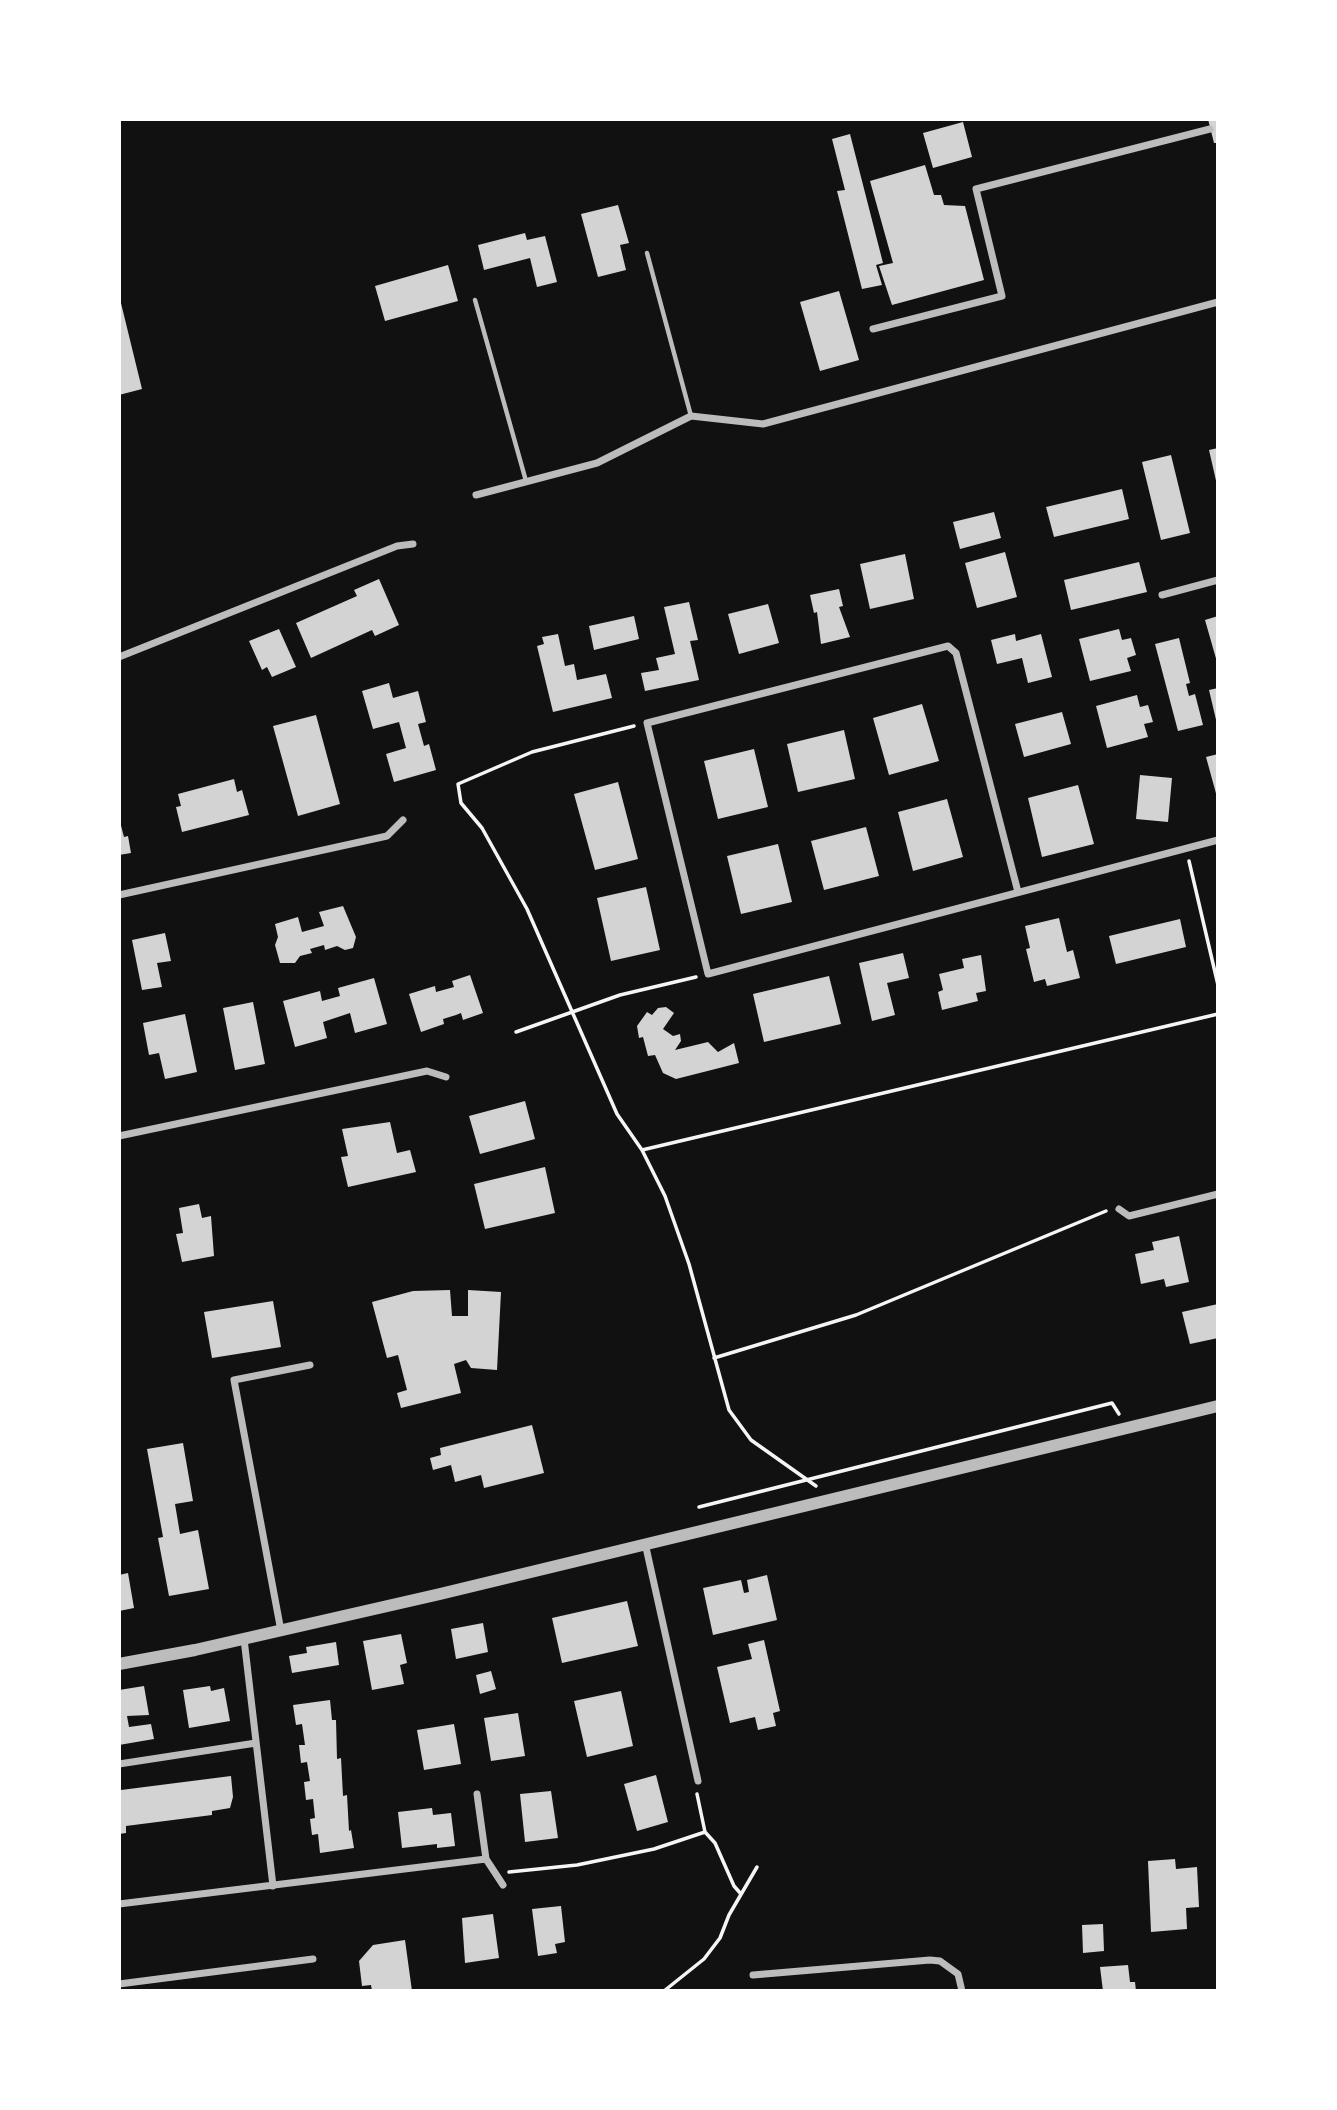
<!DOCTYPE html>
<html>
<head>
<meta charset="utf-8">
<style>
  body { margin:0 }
  #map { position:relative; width:1337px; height:2110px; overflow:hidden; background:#111; font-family:Roboto,sans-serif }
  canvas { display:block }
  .frame { position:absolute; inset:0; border:121px solid #fff; pointer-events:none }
</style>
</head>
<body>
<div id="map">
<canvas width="1337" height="2110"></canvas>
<div class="frame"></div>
</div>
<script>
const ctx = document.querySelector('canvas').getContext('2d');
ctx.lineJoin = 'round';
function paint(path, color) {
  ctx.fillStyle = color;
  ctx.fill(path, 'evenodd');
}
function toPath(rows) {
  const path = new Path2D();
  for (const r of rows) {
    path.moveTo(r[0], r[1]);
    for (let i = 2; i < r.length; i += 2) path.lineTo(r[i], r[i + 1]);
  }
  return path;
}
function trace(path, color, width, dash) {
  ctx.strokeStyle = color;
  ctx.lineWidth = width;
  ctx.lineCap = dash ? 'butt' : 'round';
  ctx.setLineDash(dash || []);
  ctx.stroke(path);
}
paint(toPath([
  [1208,119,1218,119,1218,143,1214,143],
  [963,122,972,157,933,168,923,133],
  [850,134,883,263,876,265,882,285,862,289,837,191,845,190,832,139],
  [925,165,934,195,941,195,944,205,965,206,984,280,892,305,879,266,893,263,870,181],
  [618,205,629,243,620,245,626,270,598,277,581,214],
  [525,233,527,240,545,236,557,282,537,287,530,258,484,270,478,245],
  [448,265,458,301,385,321,375,286],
  [839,291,859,360,820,371,800,302],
  [119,295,142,389,119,395],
  [1218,448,1218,484,1217,485,1209,450],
  [1171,455,1190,533,1161,540,1142,462],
  [1122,489,1129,519,1054,537,1046,507],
  [994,512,1001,538,960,549,953,522],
  [1005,552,1017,597,977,608,965,563],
  [905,554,914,599,870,609,860,564],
  [1139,562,1147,592,1071,610,1064,580],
  [379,579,399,625,375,636,372,630,311,658,296,623,357,596,354,590],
  [839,589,843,606,839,607,850,637,821,644,817,612,814,613,810,595],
  [689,602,698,640,690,641,699,680,645,691,641,673,659,670,656,658,675,654,664,607],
  [768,604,779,643,739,654,728,614],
  [634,616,639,639,594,650,589,626],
  [1218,616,1218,662,1217,662,1205,620],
  [279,629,296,667,272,677,267,667,262,670,249,641],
  [1119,629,1122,640,1131,638,1136,655,1127,658,1131,671,1090,681,1079,639],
  [558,634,565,666,574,664,577,680,606,674,612,698,553,712,537,646,544,644,542,637],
  [1015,634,1016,641,1041,634,1052,677,1028,683,1022,658,997,664,991,640],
  [1179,638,1190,683,1186,684,1189,696,1195,694,1203,725,1178,731,1155,644],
  [389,683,393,698,418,691,426,722,418,724,424,746,429,744,436,770,394,782,386,754,406,748,399,722,373,729,362,691],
  [1218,688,1218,724,1217,724,1209,690],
  [1137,695,1140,707,1148,705,1153,722,1144,724,1148,737,1107,748,1096,706],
  [922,704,939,761,889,775,873,718],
  [1062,712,1071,744,1024,757,1015,724],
  [316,715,340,804,298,816,273,726],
  [844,730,855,779,798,792,787,744],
  [754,749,768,807,718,819,704,761],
  [1218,754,1218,797,1217,797,1206,757],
  [1140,775,1172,778,1168,822,1136,819],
  [234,779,237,792,242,790,249,815,182,832,176,807,181,806,178,794],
  [618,782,638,859,595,870,574,794],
  [1078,785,1094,844,1042,857,1028,798],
  [947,799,963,857,913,871,898,812],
  [119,818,124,837,128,836,131,853,119,855],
  [866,827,879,876,824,890,811,841],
  [778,844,792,902,741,914,727,856],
  [646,887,660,950,611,961,597,898],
  [343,906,356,937,353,948,345,950,337,946,325,950,324,945,310,949,312,953,300,956,295,963,280,963,275,945,278,937,275,924,298,917,302,932,324,926,319,912],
  [1059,918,1067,952,1073,950,1080,978,1047,986,1045,979,1034,982,1026,949,1030,948,1025,926],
  [1180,919,1186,947,1116,964,1109,936],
  [165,933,171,961,157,963,162,987,142,990,132,940],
  [903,953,909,978,887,983,895,1015,872,1021,859,963],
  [981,955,986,991,976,993,978,1001,942,1010,938,992,943,990,939,974,964,968,962,959],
  [470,975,483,1013,463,1020,461,1013,456,1015,443,1019,444,1024,421,1032,409,994,435,986,436,992,454,987,452,981],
  [829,976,841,1024,764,1042,753,994],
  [374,978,387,1024,355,1033,350,1013,323,1022,327,1038,295,1047,283,1001,320,991,322,1001,340,996,338,988],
  [253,1002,265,1064,235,1070,223,1008],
  [666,1007,674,1013,663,1029,673,1036,680,1034,681,1041,675,1050,708,1042,718,1052,734,1043,739,1063,676,1079,663,1073,655,1055,648,1056,643,1037,639,1038,637,1026,647,1012,652,1015,658,1008],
  [185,1014,197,1072,165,1079,159,1053,149,1055,143,1023],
  [525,1101,535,1139,480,1154,469,1116],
  [390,1122,397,1153,410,1150,416,1172,348,1187,341,1157,348,1156,342,1129],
  [545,1167,555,1213,485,1229,474,1184],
  [199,1204,202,1218,211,1216,214,1256,182,1262,176,1234,183,1233,179,1208],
  [1179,1236,1189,1282,1166,1287,1164,1279,1141,1284,1135,1254,1154,1250,1152,1242],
  [450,1290,452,1316,468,1316,468,1290,501,1292,497,1370,471,1368,466,1360,454,1364,461,1393,401,1408,397,1393,407,1390,398,1355,387,1358,372,1302,413,1291],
  [273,1301,281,1347,212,1358,204,1312],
  [1218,1304,1218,1338,1190,1344,1182,1312],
  [532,1425,544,1473,484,1488,481,1475,455,1482,451,1465,433,1470,430,1458,441,1455,440,1448],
  [183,1443,193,1501,175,1504,180,1534,198,1530,209,1589,169,1596,158,1538,163,1537,147,1449],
  [128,1573,134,1608,119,1611,119,1575],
  [767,1575,777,1620,713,1635,703,1588,741,1580,744,1593,749,1592,747,1580],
  [627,1601,638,1646,562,1663,552,1618],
  [483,1623,488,1652,456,1659,451,1629],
  [401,1634,407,1663,400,1665,404,1684,372,1690,363,1641],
  [764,1640,780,1711,773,1713,776,1726,758,1730,755,1717,730,1723,717,1667,752,1659,748,1644],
  [336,1642,339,1665,292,1673,289,1656,307,1653,306,1647],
  [491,1671,496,1689,480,1694,476,1675],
  [144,1686,149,1715,127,1716,129,1727,151,1724,154,1739,119,1745,119,1690],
  [210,1686,211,1691,224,1688,230,1721,189,1728,183,1690],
  [621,1691,633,1746,587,1757,574,1701],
  [330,1700,332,1720,336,1720,337,1759,341,1758,343,1796,347,1795,349,1831,351,1830,354,1848,320,1853,318,1834,312,1835,310,1819,315,1818,313,1799,306,1800,304,1782,310,1781,307,1762,301,1763,299,1745,305,1745,302,1724,296,1725,293,1705],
  [518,1713,525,1756,491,1761,484,1718],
  [454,1724,461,1764,424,1770,417,1730],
  [656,1775,668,1822,637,1831,624,1784],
  [231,1776,233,1797,230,1808,212,1811,212,1815,126,1826,126,1833,119,1834,121,1790],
  [551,1791,558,1838,525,1842,520,1794],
  [432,1808,433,1815,451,1813,455,1846,437,1848,437,1844,402,1848,398,1812],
  [1175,1859,1176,1869,1197,1867,1199,1907,1186,1908,1187,1929,1151,1932,1148,1861],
  [561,1906,565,1942,555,1944,557,1953,538,1956,532,1909],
  [493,1914,499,1958,465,1963,462,1918],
  [1103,1924,1104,1951,1083,1953,1082,1925],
  [405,1940,412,1991,372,1991,371,1985,362,1986,359,1961,373,1945],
  [1128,1965,1130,1982,1135,1982,1136,1991,1103,1991,1100,1967]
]), '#d3d3d3');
trace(toPath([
  [634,726,532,752,458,784,461,803,482,828,527,909,617,1114,642,1150,665,1196,689,1264,729,1410,751,1440,816,1486],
  [1189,861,1218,985],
  [516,1032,620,995,696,977],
  [642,1150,1218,1014],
  [714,1358,856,1315,1106,1211],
  [699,1507,1112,1403,1119,1414],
  [697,1794,705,1832,715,1843,734,1886,741,1894],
  [509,1872,577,1865,654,1849,705,1832],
  [664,1991,704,1959,720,1938,729,1915,757,1867]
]), '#f5f5f5', 3.5);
trace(toPath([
  [647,253,691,416],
  [475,300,526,481]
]), '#bcbcbc', 4.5);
trace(toPath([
  [873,329,1002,296,976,189,1210,129],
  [476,495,597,463,691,416,763,424,1218,302],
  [1162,595,1218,580],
  [119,657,397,546,413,544],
  [1018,892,956,653,948,646,647,723,708,974,1218,840],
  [119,895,387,836,403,820],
  [119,1136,427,1071,446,1077],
  [1119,1209,1129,1216,1218,1194],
  [645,1543,698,1781],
  [281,1631,234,1380,310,1365],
  [244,1639,273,1886],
  [119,1764,256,1743],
  [486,1859,503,1885],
  [119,1904,486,1859,477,1794],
  [753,1975,930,1960,940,1961,958,1974,962,1991],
  [119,1984,313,1959]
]), '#bcbcbc', 7);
trace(toPath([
  [119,1664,195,1650,440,1594,1218,1406]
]), '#bcbcbc', 12);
</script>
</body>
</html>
